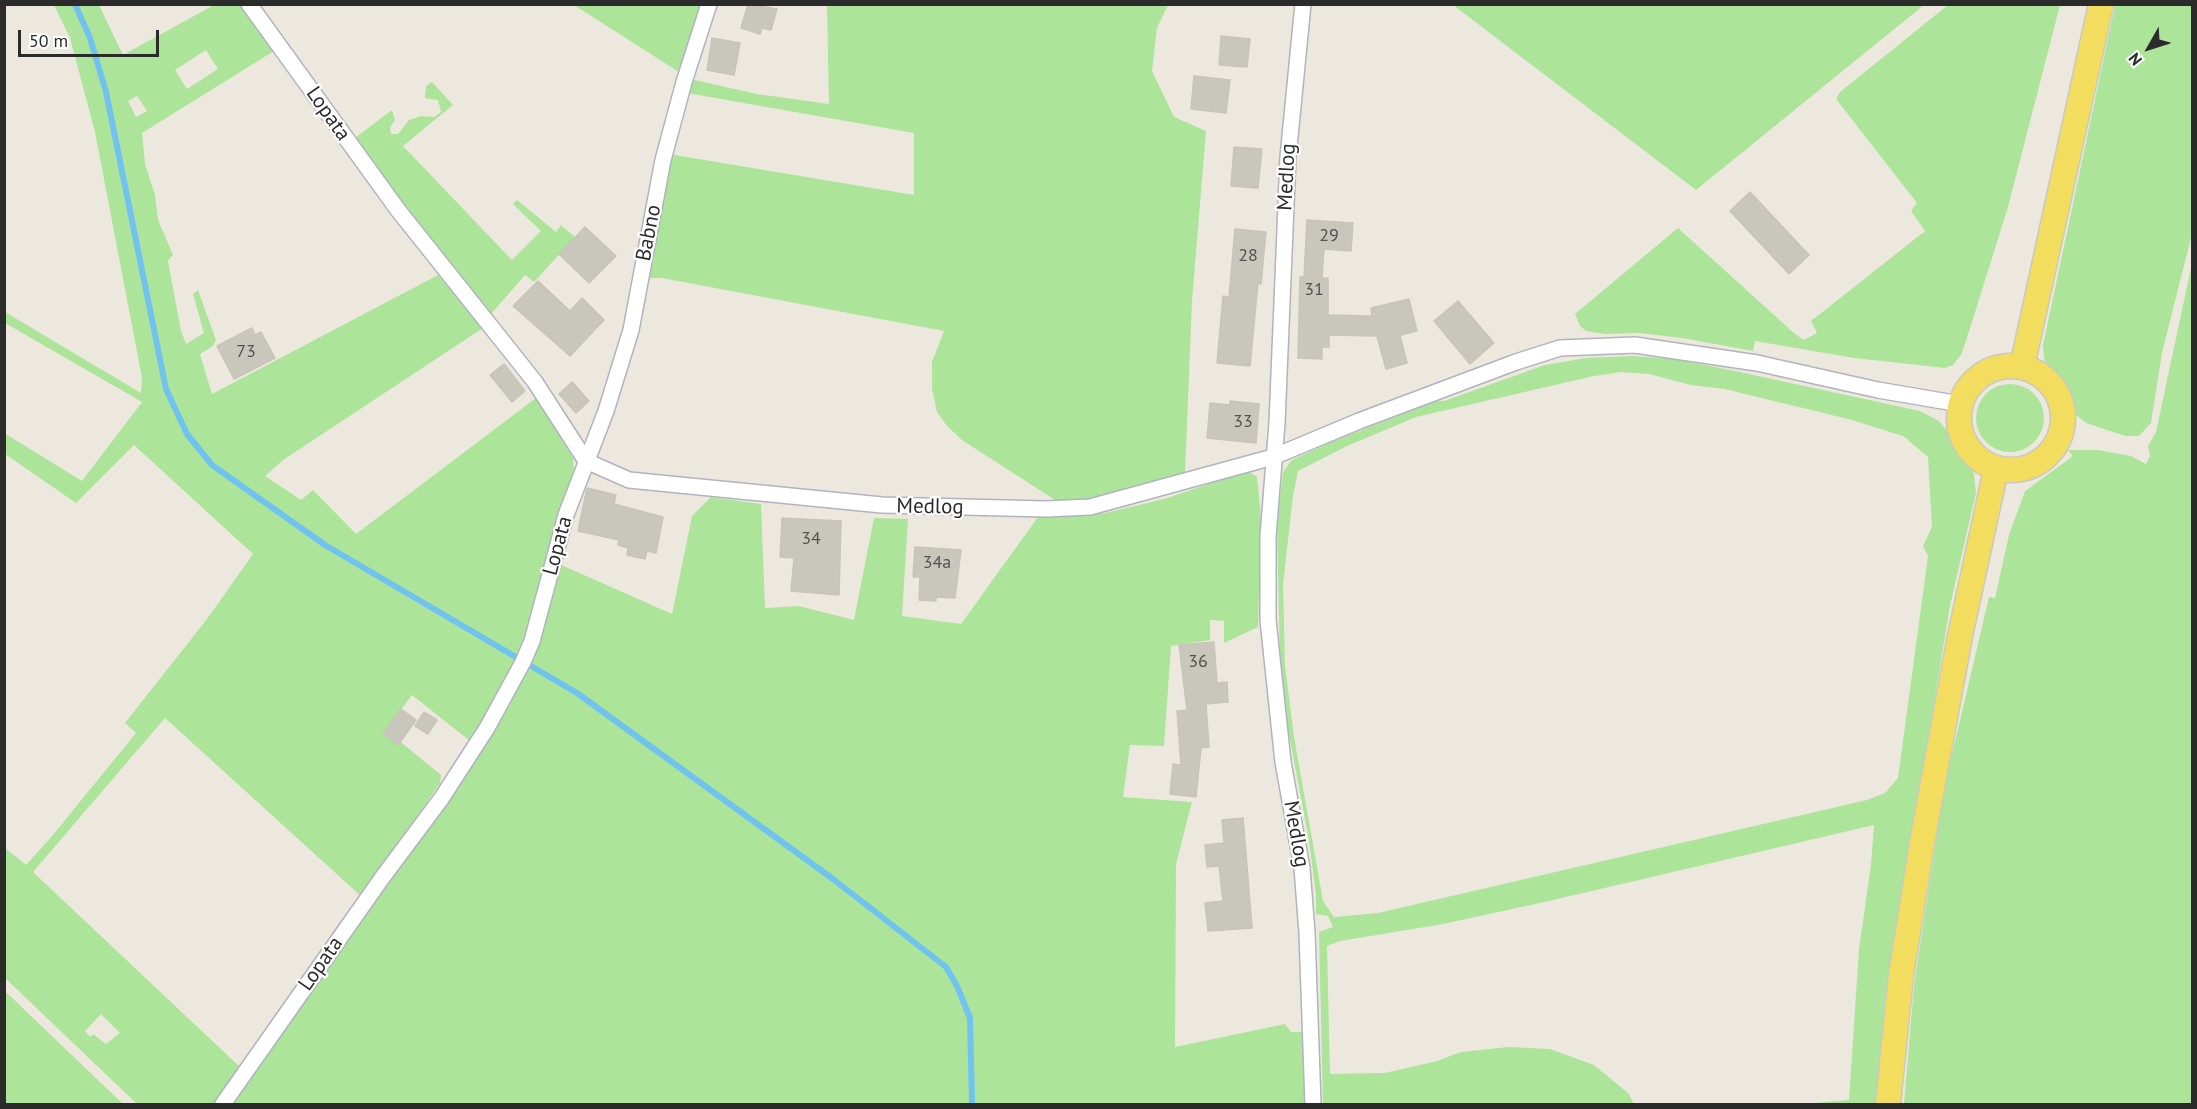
<!DOCTYPE html>
<html>
<head>
<meta charset="utf-8">
<style>
  body { margin:0 }
  #map { position:relative; width:2197px; height:1109px; overflow:hidden; background:#ede8de; font-family:"PT Sans",sans-serif }
  canvas { display:block }
  .frame { position:absolute; inset:0; border:6px solid #2b2b2b; pointer-events:none }
  .north { position:absolute; left:2119px; top:18px; width:60px; height:60px; -webkit-text-stroke:4px #fff; paint-order:stroke; rotate:231deg; font-size:16px; font-weight:700; line-height:24px; text-align:center; color:#2b2b2b }
  .north::after { content:''; display:block; margin:auto; width:21px; height:27px; background:#2b2b2b; clip-path:polygon(50% 0,100% 100%,50% 72%,0 100%) }
  .scale { position:absolute; left:18px; top:30px; width:141px; height:27px; box-sizing:border-box; border:3px solid #2b2b2b; border-top:0; padding-left:8px; font-size:18px; line-height:21px; white-space:nowrap; color:#2b2b2b; -webkit-text-stroke:4px #fff; paint-order:stroke }
</style>
</head>
<body>
<div id="map">
<canvas width="2197" height="1109"></canvas>
<div class="frame"></div>
<div class="north">N</div>
<div class="scale">50 m</div>
</div>
<script>
const ctx = document.querySelector('canvas').getContext('2d');
ctx.lineJoin = 'round';
function paint(path, color) {
  ctx.fillStyle = color;
  ctx.fill(path, 'evenodd');
}
function toPath(rows) {
  const path = new Path2D();
  for (const r of rows) {
    if (r.length === 3) {
      path.moveTo(r[0] + r[2], r[1]);
      path.arc(r[0], r[1], r[2], 0, 2 * Math.PI);
      continue;
    }
    path.moveTo(r[0], r[1]);
    for (let i = 2; i < r.length; i += 2) path.lineTo(r[i], r[i + 1]);
  }
  return path;
}
function trace(path, color, width, dash) {
  ctx.strokeStyle = color;
  ctx.lineWidth = width;
  ctx.lineCap = dash ? 'butt' : 'round';
  ctx.setLineDash(dash || []);
  ctx.stroke(path);
}
function write(font, color, halo, rows, align = 'center') {
  ctx.font = font + ' "PT Sans",sans-serif';
  ctx.lineWidth = 4.5;
  ctx.setLineDash([]);
  ctx.textBaseline = 'middle';
  ctx.strokeStyle = halo;
  ctx.fillStyle = color;
  for (const [text, x, y, turn = 0] of rows) {
    ctx.save();
    ctx.translate(x, y);
    ctx.rotate((+turn || 0) * Math.PI / 180);
    ctx.textAlign = isNaN(turn) ? turn : align;
    if (halo) ctx.strokeText(text, 0, 0);
    ctx.fillText(text, 0, 0);
    ctx.restore();
  }
}
paint(toPath([
  [240,4,274,51,142,133,145,164,155,195,158,220,173,255,168,261,181,331,186,344,204,333,193,294,198,290,216,340,213,346,200,354,212,394,438,275,483,328,283,460,265,476,301,500,313,490,356,534,536,398,573,458,574,474,521,655,484,722,470,741,412,695,386,730,441,775,440,783,362,897,165,718,33,872,241,1068,215,1104,137,1104,5,978,5,848,26,865,52,836,136,733,125,723,207,619,253,554,134,445,76,503,5,454,4,433,82,481,142,402,5,323,5,312,141,393,142,378,95,132,70,38,54,5,99,5,123,55,214,5],
  [206,50,218,69,187,89,175,70],
  [137,96,147,111,136,117,128,101],
  [101,1014,120,1033,106,1044,93,1034,90,1037,85,1031],
  [574,5,702,5,682,74],
  [827,5,1171,5,1167,7,1157,28,1152,71,1174,117,1206,131,1192,301,1185,473,1100,500,1055,500,962,440,947,426,937,412,932,389,932,362,944,331,662,278,648,278,669,154,914,195,914,133,687,93,690,79,757,94,829,104],
  [1453,5,1924,5,1696,190],
  [1948,5,2060,5,2008,207,1966,341,1961,355,1953,365,1945,368,1854,358,1755,341,1753,351,1682,338,1639,333,1605,334,1586,331,1580,326,1575,314,1678,228,1795,334,1804,340,1817,333,1811,321,1925,231,1911,211,1917,203,1836,99,1840,92],
  [2115,5,2192,5,2192,234,2162,353,2151,423,2139,436,2125,436,2086,423,2069,409,2044,359,2043,345],
  [432,82,453,105,403,146,512,260,541,231,513,204,517,200,556,232,561,225,575,237,534,282,525,275,491,314,389,188,355,138,392,110,395,120,390,128,391,134,398,134,409,120,421,116,434,117,441,112,438,100,425,98,426,86],
  [2192,263,2192,1104,1904,1104,1914,985,1944,788,1989,597,1995,598,2009,535,2025,491,2073,456,2068,450,2098,450,2131,456,2146,464,2150,456,2148,446,2156,432],
  [1633,356,1674,359,1735,371,1920,411,1939,421,1949,433,1969,461,1974,474,1976,493,1950,606,1885,999,1877,1104,1802,1104,1849,1100,1859,949,1871,865,1874,825,1549,901,1443,924,1340,941,1327,946,1330,1074,1385,1073,1437,1061,1461,1052,1508,1047,1550,1049,1594,1065,1628,1093,1634,1104,1323,1104,1319,932,1333,927,1328,916,1316,914,1316,894,1309,841,1285,713,1280,663,1277,527,1283,472,1292,460,1336,440,1436,401,1444,401,1545,365,1586,358],
  [1621,372,1649,374,1691,385,1725,389,1852,420,1903,436,1928,457,1932,527,1923,546,1928,556,1898,778,1885,793,1867,800,1378,913,1334,917,1323,901,1294,737,1285,665,1283,585,1293,496,1298,471,1347,446,1416,417,1594,376],
  [2010,418,34],
  [1248,471,1257,477,1261,518,1258,627,1224,643,1224,621,1210,620,1210,640,1171,646,1164,746,1130,745,1123,797,1192,802,1176,864,1175,1047,1285,1024,1291,1032,1303,1032,1305,1104,232,1104,498,725,535,656,559,564,672,614,692,516,711,497,761,504,765,608,798,606,854,620,874,518,908,519,902,616,961,624,1038,517,1105,513,1164,499],
  [5,991,54,1038,123,1104,5,1104]
]), '#ace49a');
trace(toPath([
  [75,4,90,38,106,92,166,389,187,434,212,465,325,545,577,693,833,879,946,967,957,986,970,1018,972,1104]
]), '#70c2f0', 6);
const building = toPath([
  [748,4,777,9,771,30,762,28,760,34,741,28,748,4],
  [1221,36,1250,39,1247,67,1219,65,1221,36],
  [712,38,740,43,734,75,707,70,712,38],
  [1194,76,1230,80,1226,113,1191,109,1194,76],
  [1234,147,1262,149,1258,188,1231,186,1234,147],
  [1750,192,1809,255,1789,274,1730,211,1750,192],
  [1307,220,1353,223,1351,251,1324,249,1322,278,1328,278,1328,315,1372,316,1371,308,1409,299,1417,331,1400,335,1407,363,1386,369,1377,336,1329,335,1329,347,1322,347,1322,359,1298,358,1300,277,1304,277,1307,220],
  [585,227,616,256,589,283,559,254,585,227],
  [1235,229,1266,232,1261,284,1258,283,1250,366,1217,363,1223,296,1229,297,1235,229],
  [538,281,570,311,582,298,604,320,570,356,513,306,538,281],
  [1458,301,1494,343,1470,364,1434,321,1458,301],
  [252,328,255,335,261,332,275,358,234,379,217,346,252,328],
  [504,364,525,391,512,402,490,375,504,364],
  [572,382,589,401,576,413,559,394,572,382],
  [1230,401,1259,404,1256,443,1207,438,1210,403,1230,405,1230,401],
  [587,488,616,495,614,504,663,517,656,553,647,551,645,559,627,555,628,548,618,545,619,540,578,531,587,488],
  [782,518,841,521,839,595,791,591,794,558,780,557,782,518],
  [915,547,961,550,955,598,936,597,936,601,919,600,920,577,913,577,915,547],
  [1214,642,1217,683,1227,682,1228,702,1206,704,1209,747,1201,748,1196,797,1170,794,1173,764,1181,765,1177,711,1187,710,1179,645,1214,642],
  [401,709,416,720,398,745,383,734,401,709],
  [424,712,437,720,428,734,415,726,424,712],
  [1243,818,1252,928,1208,931,1205,903,1223,901,1219,866,1207,867,1205,845,1224,843,1222,820,1243,818]
]);
paint(building, '#c9c6bc');
trace(building, '#c9c4b7', 1.5);
const street = toPath([
  [249,4,398,210,535,382,586,461],
  [1303,4,1288,157,1277,423,1268,537,1268,620,1283,762,1302,868,1307,933,1313,1104],
  [586,461,629,480,882,505,1046,509,1090,507,1273,457,1359,421,1516,362,1560,348,1635,345,1757,363,1878,390,1960,404],
  [223,1104,382,878,441,799,487,728,523,662,532,641,566,515,606,411,631,330,663,160,684,82,709,4]
]);
const primary = toPath([
  [2011,418,52],
  [2022,367,2101,4],
  [1888,1104,1901,975,1923,837,1960,636,1996,469]
]);
trace(street, '#b1b3bf', 18);
trace(primary, '#c8c8c8', 27);
trace(street, '#fff', 15);
trace(primary, '#f2dd5e', 24);
write('18px', '#52524f', null, [
  ["29",1329,236],
  ["28",1248,256],
  ["31",1314,290],
  ["73",246,352],
  ["33",1243,422],
  ["34",811,539],
  ["34a",937,563],
  ["36",1198,662]
]);
write('21px', '#2b2b2b', '#fff', [
  ["Lopata",328,114,55],
  ["Medlog",1287,177,-87],
  ["Babno",649,233,-79],
  ["Medlog",930,507,1],
  ["Lopata",558,546,-75],
  ["Medlog",1296,834,80],
  ["Lopata",321,964,-55]
]);
</script>
</body>
</html>
